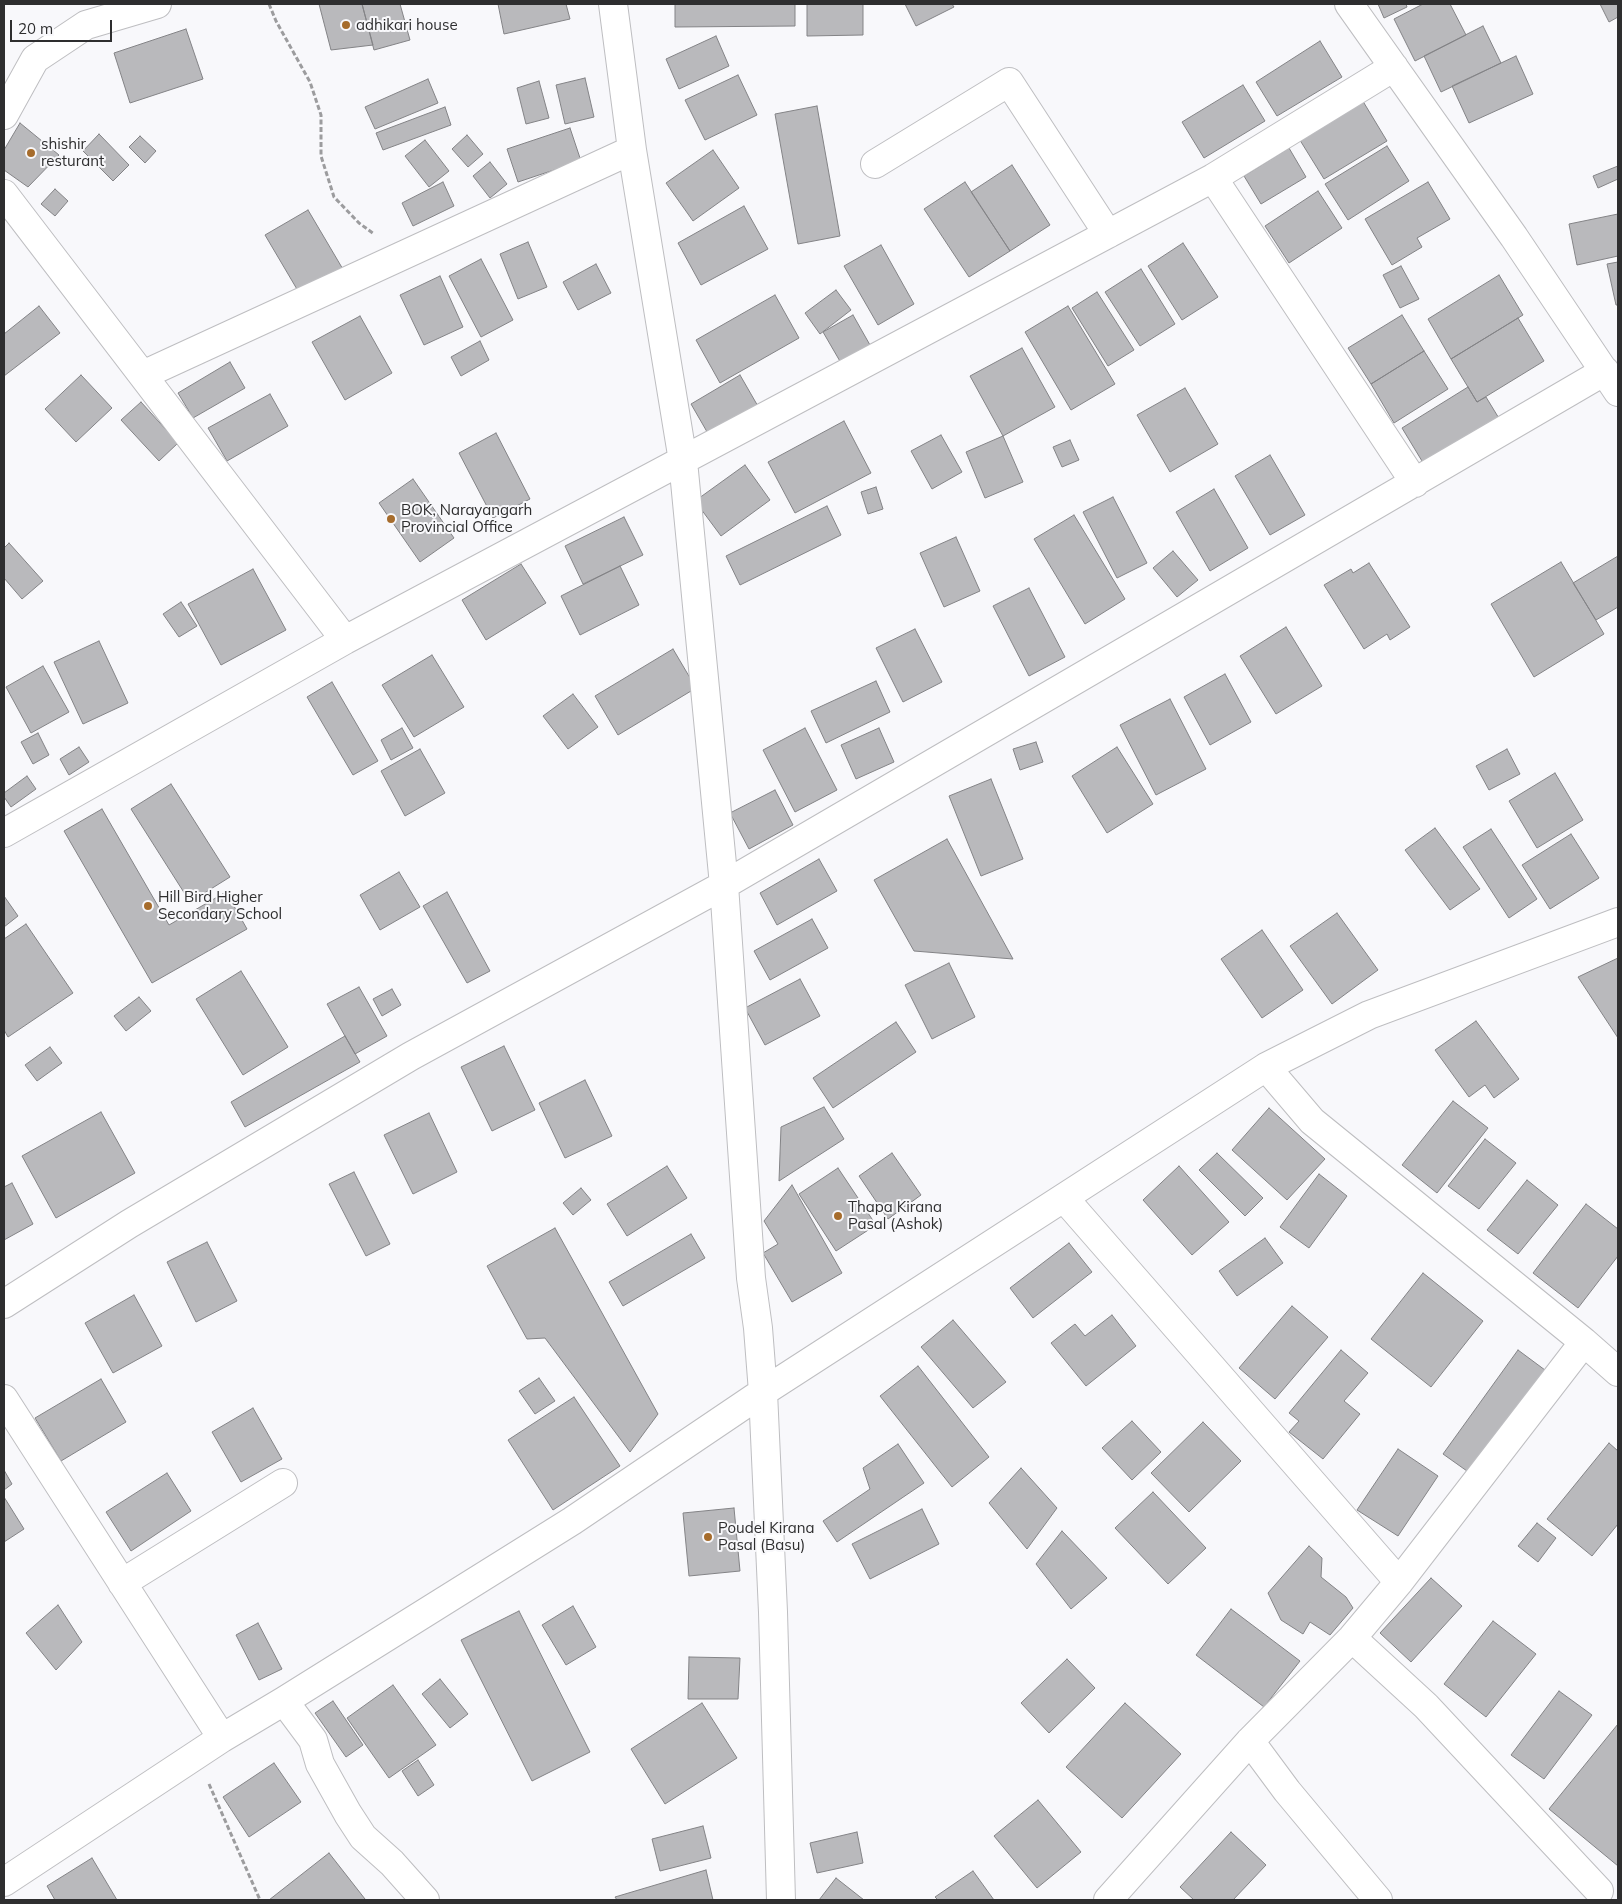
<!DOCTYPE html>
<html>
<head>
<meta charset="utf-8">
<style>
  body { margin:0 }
  #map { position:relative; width:1622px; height:1904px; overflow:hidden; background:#f8f8fb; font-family:Mulish,sans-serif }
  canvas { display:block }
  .frame { position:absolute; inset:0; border:5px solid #2e2e2f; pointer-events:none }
  .scale { position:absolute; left:10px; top:20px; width:102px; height:22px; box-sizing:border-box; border:2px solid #2e2e2f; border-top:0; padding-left:6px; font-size:15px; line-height:18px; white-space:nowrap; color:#2e2e2f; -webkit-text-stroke:4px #f8f8fb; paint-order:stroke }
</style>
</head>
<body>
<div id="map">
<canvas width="1622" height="1904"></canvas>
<div class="frame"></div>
<div class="scale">20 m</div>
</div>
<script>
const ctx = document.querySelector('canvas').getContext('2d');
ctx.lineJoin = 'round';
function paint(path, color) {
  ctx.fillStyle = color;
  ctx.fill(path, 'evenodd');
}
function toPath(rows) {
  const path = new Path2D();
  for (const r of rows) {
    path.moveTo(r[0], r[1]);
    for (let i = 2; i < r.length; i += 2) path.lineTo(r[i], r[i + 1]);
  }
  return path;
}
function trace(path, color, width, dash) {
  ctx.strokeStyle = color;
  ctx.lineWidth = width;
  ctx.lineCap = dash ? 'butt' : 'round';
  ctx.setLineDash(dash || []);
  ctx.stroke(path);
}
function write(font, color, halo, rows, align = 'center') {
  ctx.font = font + ' Mulish,sans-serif';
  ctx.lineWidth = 4;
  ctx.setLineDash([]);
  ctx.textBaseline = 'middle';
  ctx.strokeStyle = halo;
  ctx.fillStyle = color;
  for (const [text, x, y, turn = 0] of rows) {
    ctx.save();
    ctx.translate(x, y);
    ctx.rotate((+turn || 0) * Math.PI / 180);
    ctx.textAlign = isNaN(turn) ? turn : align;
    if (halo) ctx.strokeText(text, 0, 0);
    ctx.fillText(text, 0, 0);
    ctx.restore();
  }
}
const building = toPath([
  [319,4,362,4,373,45,331,50,319,4],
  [362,4,400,4,410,40,374,50,362,4],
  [498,4,566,4,570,19,504,34,498,4],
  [675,4,795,4,795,26,675,27,675,4],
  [807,4,863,4,863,35,807,36,807,4],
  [905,4,952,4,954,7,916,26,905,4],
  [1378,4,1406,4,1407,7,1384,18,1378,4],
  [1423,4,1450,4,1466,35,1415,61,1394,19,1423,4],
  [1600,4,1618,4,1618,17,1609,22,1600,4],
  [1483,26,1501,63,1441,92,1424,56,1483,26],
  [186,29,203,79,130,103,114,53,186,29],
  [716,36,729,66,679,89,666,59,716,36],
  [1320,41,1342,77,1277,116,1256,82,1320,41],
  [1516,56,1533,94,1469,123,1452,86,1516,56],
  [738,75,757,115,705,140,685,100,738,75],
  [585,78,594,117,565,124,556,85,585,78],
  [428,79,438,103,375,129,365,107,428,79],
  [539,81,549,118,526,124,517,88,539,81],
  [1243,85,1265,121,1204,158,1182,122,1243,85],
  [1361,98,1387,141,1324,179,1298,137,1361,98],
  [817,106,840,236,798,244,775,114,817,106],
  [445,107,451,125,383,150,376,133,445,107],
  [20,123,59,155,28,187,4,170,4,150,20,123],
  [570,128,581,161,518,182,507,149,570,128],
  [99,134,129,165,113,181,83,151,99,134],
  [467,135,483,154,468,167,452,149,467,135],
  [140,136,156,151,145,163,129,147,140,136],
  [425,140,449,171,429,187,405,156,425,140],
  [1387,146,1409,181,1348,220,1325,184,1387,146],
  [1289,148,1306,177,1261,204,1244,176,1289,148],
  [713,150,739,188,693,221,666,183,713,150],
  [490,162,507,184,490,198,473,176,490,162],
  [1012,165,1050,225,1010,251,971,192,1012,165],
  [1618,166,1618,179,1598,188,1593,176,1618,166],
  [443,182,454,206,413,226,402,203,443,182],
  [965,182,1010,251,969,277,924,209,965,182],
  [1428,182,1450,219,1417,238,1422,247,1392,265,1365,219,1428,182],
  [55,189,68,201,55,216,41,204,55,189],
  [1318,191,1342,228,1289,263,1265,226,1318,191],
  [744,206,768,249,701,285,678,243,744,206],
  [308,210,344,271,301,296,265,235,308,210],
  [1618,214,1618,256,1577,265,1569,224,1618,214],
  [528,242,547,287,518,299,500,254,528,242],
  [1183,243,1218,297,1182,320,1148,266,1183,243],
  [881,245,914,304,878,325,844,266,881,245],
  [481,259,513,320,481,337,449,276,481,259],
  [1618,262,1618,305,1616,305,1607,264,1618,262],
  [596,264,611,293,578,310,563,282,596,264],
  [1401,266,1419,299,1400,308,1383,275,1401,266],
  [1141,269,1175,324,1140,346,1105,292,1141,269],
  [1499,275,1523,315,1451,359,1428,319,1499,275],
  [440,276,463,327,424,345,400,295,440,276],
  [836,290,851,310,820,334,805,313,836,290],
  [1097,292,1134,350,1108,366,1072,308,1097,292],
  [775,295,799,338,720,383,696,340,775,295],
  [39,306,60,333,4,376,4,334,39,306],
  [1068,306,1115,384,1071,410,1025,332,1068,306],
  [853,315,870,345,841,363,823,332,853,315],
  [1402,315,1424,351,1371,384,1348,348,1402,315],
  [360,316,392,373,345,400,312,342,360,316],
  [1518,318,1544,361,1477,402,1451,359,1518,318],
  [480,341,489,360,461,376,451,357,480,341],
  [1022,348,1055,407,1003,436,970,376,1022,348],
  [1424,351,1448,389,1394,423,1371,384,1424,351],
  [230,362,245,388,193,418,178,393,230,362],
  [81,375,112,408,76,442,45,409,81,375],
  [740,375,759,408,710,437,691,404,740,375],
  [1468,387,1477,402,1486,397,1500,420,1425,466,1402,428,1468,387],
  [1185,388,1218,444,1170,472,1137,415,1185,388],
  [270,394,288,426,227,461,208,428,270,394],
  [141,402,178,443,159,461,121,420,141,402],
  [844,421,871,473,795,513,768,462,844,421],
  [496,433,530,499,493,518,459,453,496,433],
  [941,435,962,472,932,489,911,451,941,435],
  [1003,436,1023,482,985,498,966,452,1003,436],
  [1070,440,1079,460,1062,467,1053,447,1070,440],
  [1270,455,1305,515,1270,535,1235,476,1270,455],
  [745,465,770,500,721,536,695,501,745,465],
  [413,479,454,538,420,562,379,503,413,479],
  [876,487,883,509,868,514,861,492,876,487],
  [1214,489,1248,548,1210,571,1176,512,1214,489],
  [1113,497,1147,563,1117,578,1083,512,1113,497],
  [827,506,841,535,740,585,726,556,827,506],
  [1074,515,1125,599,1085,624,1034,539,1074,515],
  [624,517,643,555,583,584,565,546,624,517],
  [956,537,980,591,944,607,920,553,956,537],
  [9,543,43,581,22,599,4,578,4,548,9,543],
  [1173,551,1198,580,1177,597,1153,568,1173,551],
  [1618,556,1618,607,1596,620,1573,583,1618,556],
  [1561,562,1604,634,1534,677,1491,604,1561,562],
  [1369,563,1410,627,1390,640,1387,634,1364,649,1324,585,1351,569,1353,573,1369,563],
  [521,564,546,603,486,640,462,600,521,564],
  [620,566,639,605,580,635,561,596,620,566],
  [253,569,286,630,221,665,188,604,253,569],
  [1029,588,1065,657,1029,676,993,606,1029,588],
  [181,602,197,626,179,637,163,614,181,602],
  [1286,627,1322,686,1276,714,1240,656,1286,627],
  [915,629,942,682,903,702,876,648,915,629],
  [99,641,128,703,83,724,54,662,99,641],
  [673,649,696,688,618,735,595,696,673,649],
  [432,655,464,707,414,737,382,685,432,655],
  [43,666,69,712,31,733,6,687,43,666],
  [1225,674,1251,722,1210,745,1184,697,1225,674],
  [876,681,890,712,826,743,811,711,876,681],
  [332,682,378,761,353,775,307,697,332,682],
  [573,694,598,727,568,749,543,716,573,694],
  [1170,699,1206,769,1156,795,1120,725,1170,699],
  [402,728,413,748,391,760,381,740,402,728],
  [805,728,837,790,795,812,763,750,805,728],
  [879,728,894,762,856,779,841,745,879,728],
  [38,733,49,755,33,764,21,742,38,733],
  [1036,742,1043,762,1020,770,1013,749,1036,742],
  [79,747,89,762,69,775,60,759,79,747],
  [1117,747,1153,804,1107,833,1072,776,1117,747],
  [420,749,445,793,405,816,381,771,420,749],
  [1507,749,1520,774,1489,790,1476,766,1507,749],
  [1555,773,1583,820,1537,848,1509,801,1555,773],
  [27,776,36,789,11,807,4,797,4,793,27,776],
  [991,779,1023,859,981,876,949,796,991,779],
  [171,784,230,877,190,902,131,809,171,784],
  [775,790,793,825,749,849,730,813,775,790],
  [102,809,169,925,226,892,247,929,152,983,64,831,102,809],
  [1435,828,1480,889,1450,910,1405,850,1435,828],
  [1491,829,1537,899,1509,918,1463,847,1491,829],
  [1571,834,1599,878,1550,909,1522,865,1571,834],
  [947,839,1013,959,914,951,874,880,947,839],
  [819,859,837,891,777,925,760,893,819,859],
  [399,872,420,907,380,930,360,895,399,872],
  [447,892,490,971,467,983,423,906,447,892],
  [4,896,18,916,4,927,4,896],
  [1337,913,1378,970,1332,1004,1290,946,1337,913],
  [812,919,828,948,770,980,754,951,812,919],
  [26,924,73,993,8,1037,4,1030,4,939,26,924],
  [1262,930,1303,990,1262,1018,1221,959,1262,930],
  [1618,958,1618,1038,1578,977,1618,958],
  [949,963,975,1017,932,1039,905,985,949,963],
  [241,971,288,1047,243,1075,196,999,241,971],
  [800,979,820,1016,765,1045,745,1008,800,979],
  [359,987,387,1036,355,1054,327,1004,359,987],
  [392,989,401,1005,382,1016,373,999,392,989],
  [139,997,151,1011,126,1031,114,1016,139,997],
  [1476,1021,1519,1079,1494,1098,1485,1085,1469,1097,1435,1050,1476,1021],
  [896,1022,916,1052,833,1108,813,1078,896,1022],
  [345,1036,360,1062,245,1127,231,1102,345,1036],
  [504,1046,535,1110,492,1131,461,1067,504,1046],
  [50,1047,62,1063,37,1081,25,1065,50,1047],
  [585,1080,612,1136,565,1158,539,1103,585,1080],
  [1453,1101,1488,1128,1437,1193,1402,1165,1453,1101],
  [824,1107,844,1139,779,1181,781,1127,824,1107],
  [1269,1108,1325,1159,1287,1200,1232,1150,1269,1108],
  [101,1112,135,1173,56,1218,22,1156,101,1112],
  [429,1113,457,1172,413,1194,384,1135,429,1113],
  [1485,1139,1516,1163,1479,1209,1448,1186,1485,1139],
  [892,1153,921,1195,888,1219,859,1176,892,1153],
  [1217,1153,1263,1198,1245,1216,1199,1170,1217,1153],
  [667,1166,687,1198,627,1236,607,1204,667,1166],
  [1179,1166,1229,1222,1192,1255,1143,1200,1179,1166],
  [838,1168,876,1225,836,1251,799,1194,838,1168],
  [354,1172,390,1244,366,1256,329,1184,354,1172],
  [1319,1174,1347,1196,1309,1248,1280,1227,1319,1174],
  [1527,1180,1558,1205,1518,1254,1487,1230,1527,1180],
  [12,1183,33,1224,4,1240,4,1187,12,1183],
  [792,1185,842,1273,792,1302,763,1253,778,1244,764,1221,792,1185],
  [581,1188,591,1200,573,1215,563,1203,581,1188],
  [1586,1204,1618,1229,1618,1256,1578,1308,1533,1273,1586,1204],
  [555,1228,658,1414,630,1452,545,1338,527,1339,487,1266,555,1228],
  [691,1234,705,1258,623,1306,609,1282,691,1234],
  [1265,1238,1283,1263,1237,1296,1219,1271,1265,1238],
  [207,1242,237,1301,196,1322,167,1262,207,1242],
  [1069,1243,1092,1272,1033,1318,1010,1288,1069,1243],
  [1423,1273,1483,1321,1431,1387,1371,1339,1423,1273],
  [134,1295,162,1346,113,1373,85,1323,134,1295],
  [1292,1306,1328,1337,1275,1399,1239,1368,1292,1306],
  [1112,1315,1136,1346,1086,1386,1051,1343,1075,1324,1085,1336,1112,1315],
  [953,1320,1006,1382,973,1408,921,1347,953,1320],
  [1341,1350,1368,1373,1344,1401,1360,1414,1323,1459,1289,1432,1299,1421,1289,1413,1341,1350],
  [1518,1350,1549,1373,1474,1476,1443,1454,1518,1350],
  [918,1366,989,1457,952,1487,880,1396,918,1366],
  [539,1378,555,1401,535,1414,519,1391,539,1378],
  [101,1379,126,1422,61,1461,35,1418,101,1379],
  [574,1397,620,1466,553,1510,508,1440,574,1397],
  [253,1408,282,1459,241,1482,212,1432,253,1408],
  [1132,1421,1161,1452,1132,1480,1102,1448,1132,1421],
  [1203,1422,1241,1461,1189,1512,1151,1473,1203,1422],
  [1609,1443,1618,1451,1618,1524,1592,1556,1547,1519,1609,1443],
  [898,1444,924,1483,837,1542,823,1521,870,1489,863,1468,898,1444],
  [1398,1449,1438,1476,1398,1536,1357,1510,1398,1449],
  [1021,1468,1057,1508,1027,1549,989,1503,1021,1468],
  [4,1470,12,1484,4,1490,4,1470],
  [167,1473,191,1511,131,1551,106,1512,167,1473],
  [1153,1492,1206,1548,1168,1584,1115,1528,1153,1492],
  [4,1497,24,1529,4,1542,4,1497],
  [734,1508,740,1571,689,1576,683,1513,734,1508],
  [922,1509,939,1544,870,1579,852,1544,922,1509],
  [1537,1523,1556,1538,1538,1562,1518,1546,1537,1523],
  [1062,1531,1107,1578,1071,1609,1036,1564,1062,1531],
  [1309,1546,1322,1558,1321,1577,1346,1597,1353,1608,1330,1635,1310,1622,1303,1634,1281,1620,1268,1593,1309,1546],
  [1431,1578,1462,1606,1411,1662,1380,1633,1431,1578],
  [58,1605,82,1642,56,1670,26,1633,58,1605],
  [573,1606,596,1647,566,1665,542,1625,573,1606],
  [1231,1609,1300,1661,1264,1707,1196,1655,1231,1609],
  [519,1611,590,1752,532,1781,461,1640,519,1611],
  [1493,1621,1536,1654,1486,1717,1444,1684,1493,1621],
  [258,1623,282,1669,259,1680,236,1635,258,1623],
  [689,1657,740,1658,738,1699,688,1699,689,1657],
  [1067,1659,1095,1688,1049,1733,1021,1703,1067,1659],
  [440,1679,468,1714,450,1728,422,1694,440,1679],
  [393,1685,436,1745,389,1778,347,1718,393,1685],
  [1559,1691,1592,1715,1544,1779,1511,1755,1559,1691],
  [333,1701,363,1745,346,1757,315,1713,333,1701],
  [702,1703,737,1758,665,1804,631,1749,702,1703],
  [1125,1703,1181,1754,1122,1818,1066,1767,1125,1703],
  [1618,1724,1618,1866,1549,1809,1618,1724],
  [418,1760,434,1785,418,1796,402,1771,418,1760],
  [274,1763,301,1802,249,1837,223,1797,274,1763],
  [1038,1800,1081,1852,1037,1888,994,1836,1038,1800],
  [703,1826,711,1858,660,1871,652,1839,703,1826],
  [857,1832,863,1863,817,1873,810,1843,857,1832],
  [1231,1832,1266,1865,1233,1900,1194,1900,1180,1887,1231,1832],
  [329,1853,365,1899,363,1900,269,1900,329,1853],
  [92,1858,117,1900,55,1900,47,1886,92,1858],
  [706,1870,713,1900,617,1900,615,1897,706,1870],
  [973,1871,994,1900,938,1900,935,1897,973,1871],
  [836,1878,864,1900,819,1900,836,1878]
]);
paint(building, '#b9b9bc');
trace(building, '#838386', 1);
const minor = toPath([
  [613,4,632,150,683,461,724,885,751,1278,758,1328,763,1392,773,1612,781,1900],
  [1349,4,1514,237,1618,392],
  [4,115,35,59,86,25,157,4],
  [875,164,1009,82,1108,234],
  [1213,178,1415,483],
  [4,194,345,640],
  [143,375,632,150],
  [4,833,345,640,1213,178,1394,67],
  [1064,1198,1399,1582],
  [4,1304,129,1224,411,1056,724,885,1605,371],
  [1584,1342,1618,1372],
  [4,1399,222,1738],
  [122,1583,283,1483],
  [1352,1638,1426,1706,1599,1891],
  [284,1701,313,1740,320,1764,348,1814,363,1837,392,1863,425,1900],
  [1250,1741,1287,1791,1378,1900],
  [4,1882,222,1738,284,1701,572,1521,763,1392,1266,1067,1369,1015,1618,922],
  [1108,1900,1250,1741,1352,1638,1399,1582,1584,1342,1312,1121,1266,1067]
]);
trace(minor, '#bebec1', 30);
trace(toPath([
  [269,4,276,21,310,82,321,115,321,156,334,197,359,223,374,234],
  [209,1784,260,1900]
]), '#9c9c9e', 3, [5, 2.5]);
trace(minor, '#fff', 28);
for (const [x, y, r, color] of [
  [346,25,5,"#a66c2c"],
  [31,153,5,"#a66c2c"],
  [391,519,5,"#a66c2c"],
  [148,906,5,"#a66c2c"],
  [838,1216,5,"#a66c2c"],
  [708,1537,5,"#a66c2c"]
]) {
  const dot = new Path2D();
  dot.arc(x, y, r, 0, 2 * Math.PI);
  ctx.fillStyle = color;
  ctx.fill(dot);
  trace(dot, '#f8f8fb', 2);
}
write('15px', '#2e2e2f', '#f8f8fb', [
  ["adhikari house",356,25],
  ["shishir",41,144],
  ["resturant",41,161],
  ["BOK, Narayangarh",401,510],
  ["Provincial Office",401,527],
  ["Hill Bird Higher",158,897],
  ["Secondary School",158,914],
  ["Thapa Kirana",848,1207],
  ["Pasal (Ashok)",848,1224],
  ["Poudel Kirana",718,1528],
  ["Pasal (Basu)",718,1545]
], 'left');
</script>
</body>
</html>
